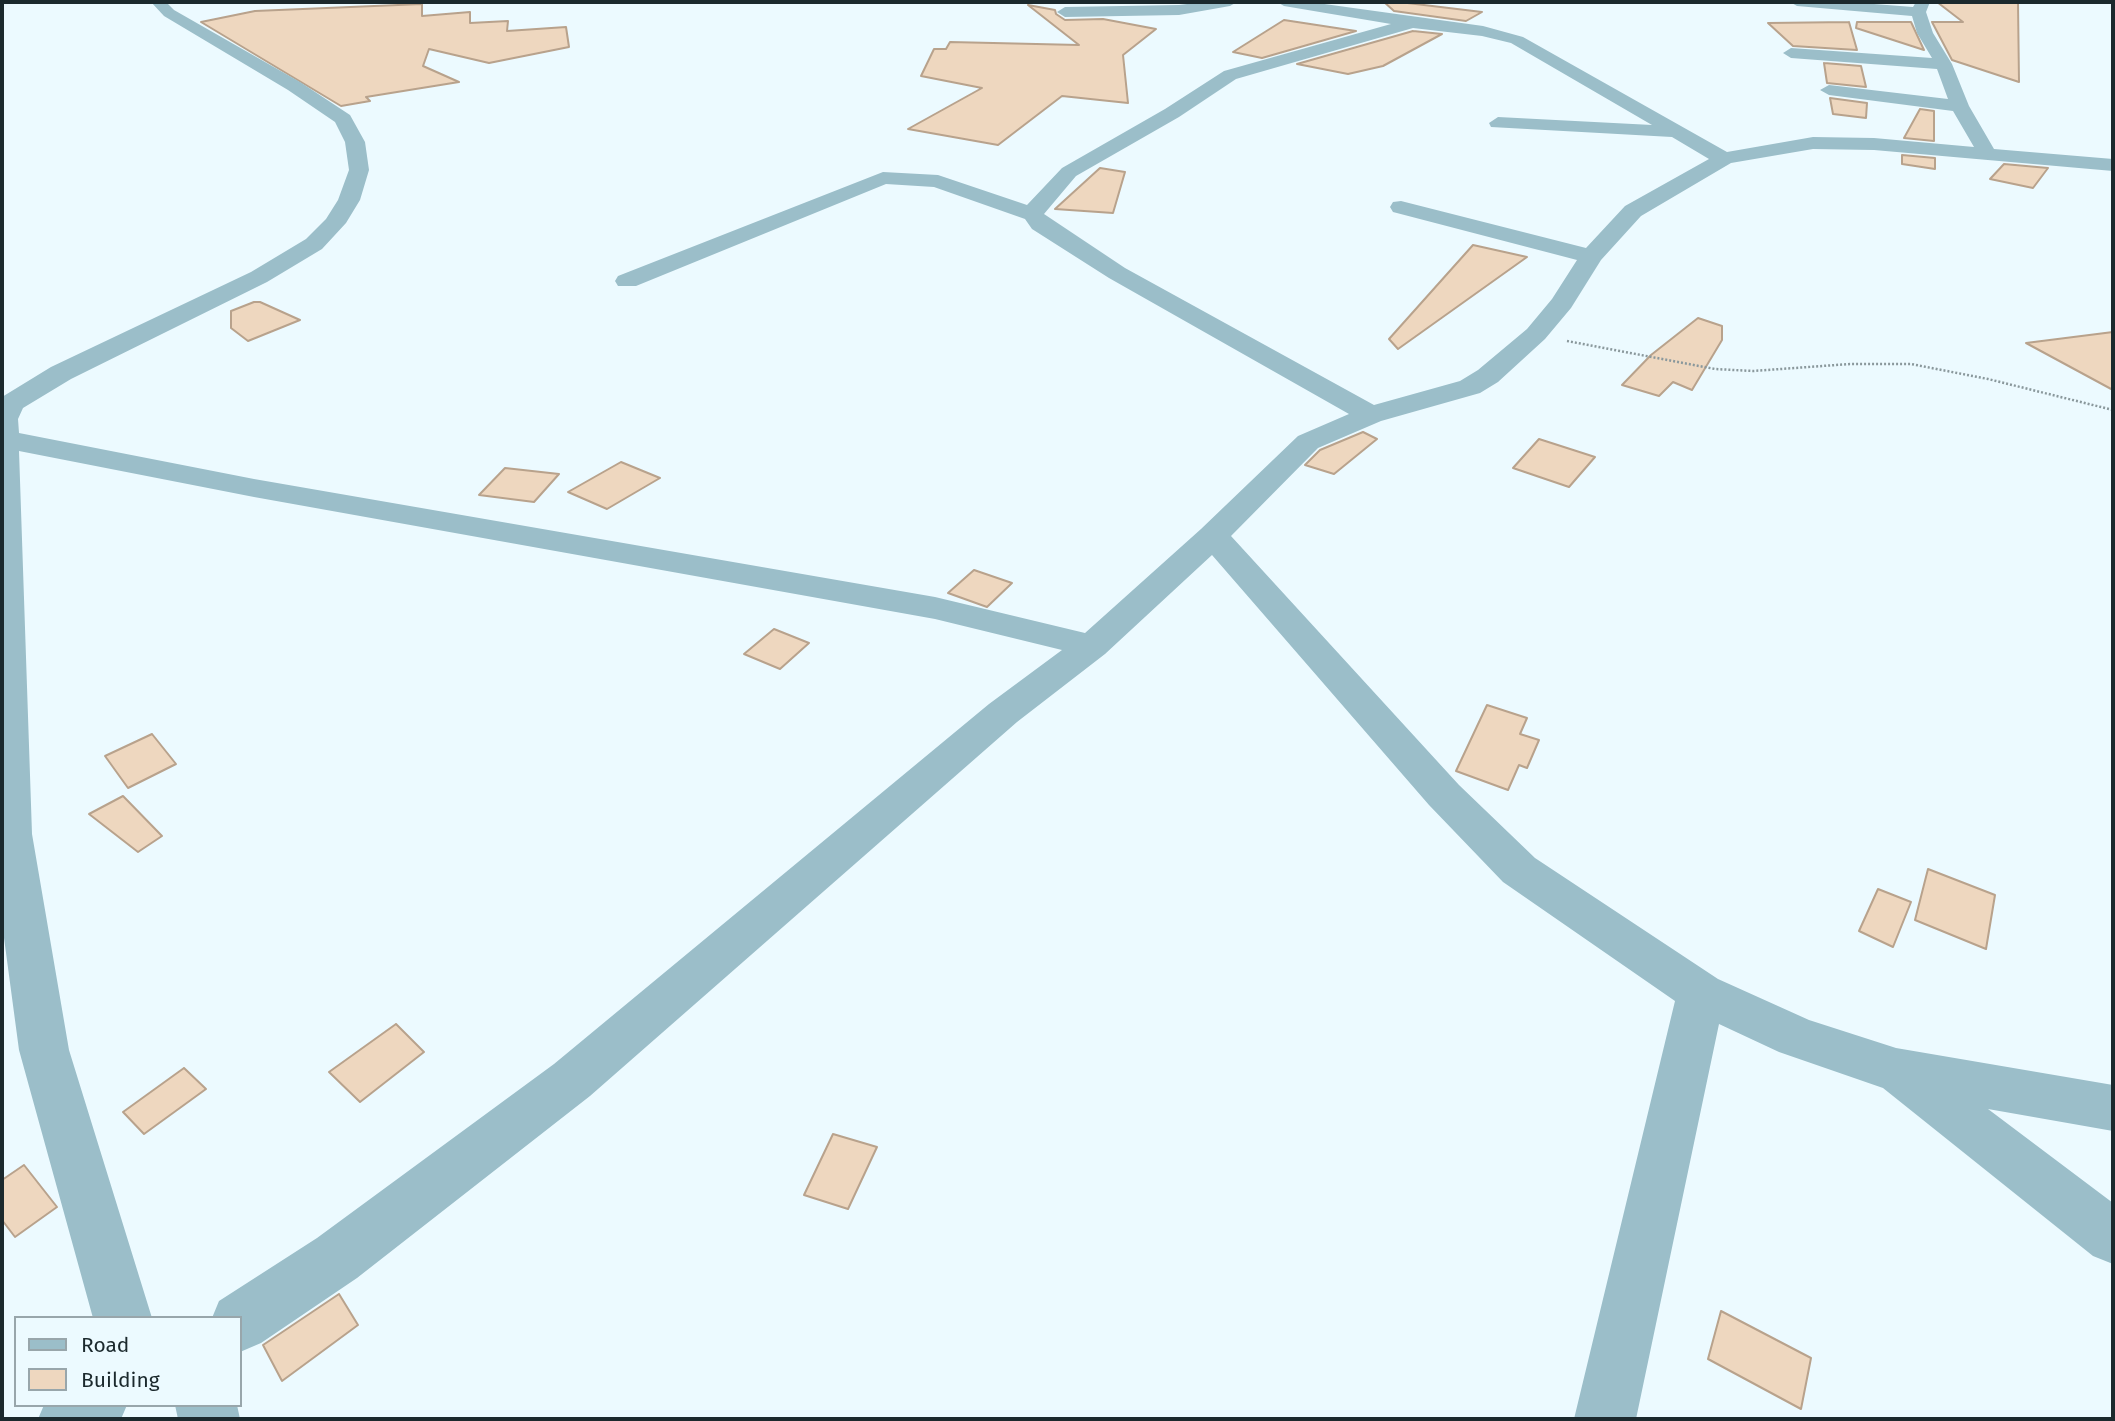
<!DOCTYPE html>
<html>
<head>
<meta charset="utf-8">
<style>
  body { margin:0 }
  #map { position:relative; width:2115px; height:1421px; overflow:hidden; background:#ecfaff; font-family:"Fira Sans",sans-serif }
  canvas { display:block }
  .frame { position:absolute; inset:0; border:4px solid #1b292d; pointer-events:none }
  .legend { position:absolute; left:14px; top:1316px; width:228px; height:91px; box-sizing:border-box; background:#ecfaff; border:2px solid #98a6ab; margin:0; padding:9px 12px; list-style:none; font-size:21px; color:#1b292d }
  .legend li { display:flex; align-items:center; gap:14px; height:35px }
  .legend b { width:35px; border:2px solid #98a6ab }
</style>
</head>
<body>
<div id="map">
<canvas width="2115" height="1421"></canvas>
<div class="frame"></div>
<ul class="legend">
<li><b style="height:9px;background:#9bbec9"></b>Road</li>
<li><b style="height:19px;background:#eed7bf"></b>Building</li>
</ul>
</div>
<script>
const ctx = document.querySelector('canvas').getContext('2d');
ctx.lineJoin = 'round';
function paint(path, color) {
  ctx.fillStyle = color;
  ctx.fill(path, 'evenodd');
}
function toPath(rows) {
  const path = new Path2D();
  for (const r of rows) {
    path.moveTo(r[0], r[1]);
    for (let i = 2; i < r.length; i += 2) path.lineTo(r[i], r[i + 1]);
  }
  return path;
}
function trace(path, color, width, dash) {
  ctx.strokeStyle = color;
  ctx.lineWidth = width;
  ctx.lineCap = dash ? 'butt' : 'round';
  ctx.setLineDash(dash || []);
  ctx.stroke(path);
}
const building = toPath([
  [1384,2,1399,2,1482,12,1466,21,1394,11,1384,2],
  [1937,2,2018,2,2019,82,1952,60,1932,22,1963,22,1937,2],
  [422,4,422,16,470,12,470,23,508,21,507,31,566,27,569,47,489,63,429,49,423,66,459,82,366,97,370,101,341,106,201,22,255,11,422,4],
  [1028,5,1055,10,1056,14,1065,20,1103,19,1156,29,1123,55,1128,103,1062,96,998,145,908,129,982,88,921,76,934,49,946,49,950,42,1079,45,1028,5],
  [1284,20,1356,31,1262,58,1233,52,1284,20],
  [1849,22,1857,50,1793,46,1768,23,1849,22],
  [1857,22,1911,22,1924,50,1856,28,1857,22],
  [1413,31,1442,34,1383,66,1348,74,1297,64,1413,31],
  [1824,63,1861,66,1866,87,1827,83,1824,63],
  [1830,98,1867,103,1866,118,1833,114,1830,98],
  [1920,109,1934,111,1934,141,1904,138,1920,109],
  [1902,155,1935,158,1935,169,1902,164,1902,155],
  [2004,164,2048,168,2033,188,1990,179,2004,164],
  [1100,168,1125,172,1113,213,1055,209,1100,168],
  [1473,245,1527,257,1398,349,1389,339,1473,245],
  [254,302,260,302,300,320,248,341,231,328,231,311,254,302],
  [1698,318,1722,326,1722,340,1692,390,1673,382,1659,396,1622,385,1651,355,1698,318],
  [2113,332,2113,390,2026,343,2113,332],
  [1363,432,1377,439,1334,474,1305,465,1320,450,1363,432],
  [1539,439,1595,457,1569,487,1513,468,1539,439],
  [621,462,660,478,607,509,568,492,621,462],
  [505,468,559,474,534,502,479,495,505,468],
  [974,570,1012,583,987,607,948,593,974,570],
  [774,629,809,643,780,669,744,654,774,629],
  [1487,705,1527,718,1520,734,1539,740,1527,768,1519,765,1508,790,1456,771,1487,705],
  [152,734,176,764,128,788,105,756,152,734],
  [123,796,162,836,138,852,89,814,123,796],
  [1928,869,1995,895,1986,949,1915,920,1928,869],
  [1878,889,1911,902,1893,947,1859,931,1878,889],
  [396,1024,424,1052,360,1102,329,1072,396,1024],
  [184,1068,206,1089,144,1134,123,1112,184,1068],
  [833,1134,877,1147,848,1209,804,1195,833,1134],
  [24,1165,57,1207,15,1237,2,1220,2,1180,24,1165],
  [339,1294,358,1325,282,1381,263,1345,339,1294],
  [1721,1311,1811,1358,1801,1409,1708,1359,1721,1311]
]);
paint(building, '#eed7bf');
trace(building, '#b8a28c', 2);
trace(toPath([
  [1567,341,1715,369,1753,371,1850,364,1911,364,1988,379,2113,410]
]), '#8a989c', 2.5, [2, 2]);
paint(toPath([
  [151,2,166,2,174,10,300,82,350,115,365,142,369,170,360,200,346,223,322,249,267,282,71,379,23,408,18,419,19,433,254,479,935,597,1085,633,1201,529,1298,436,1349,414,1109,278,1032,229,1025,219,934,187,886,184,636,286,618,286,615,281,618,276,883,172,938,175,1027,205,1062,168,1165,109,1224,71,1391,24,1284,6,1277,2,1310,2,1483,26,1523,37,1727,152,1813,137,1874,138,1974,147,1953,111,1829,95,1820,90,1829,85,1948,99,1937,69,1791,58,1783,53,1791,48,1932,58,1917,33,1912,16,1797,6,1790,2,1848,2,1913,7,1916,2,1930,2,1926,12,1933,33,1952,64,1969,106,1994,149,2113,159,2113,171,1874,150,1813,149,1731,163,1641,216,1601,260,1571,308,1545,339,1498,382,1480,393,1381,421,1318,448,1231,536,1459,785,1535,858,1718,979,1809,1020,1896,1048,2113,1085,2113,1131,1988,1109,2113,1203,2113,1264,2093,1256,1883,1088,1779,1052,1719,1024,1636,1419,1574,1419,1675,1001,1503,882,1429,805,1212,555,1105,654,1017,722,590,1096,357,1278,261,1343,240,1352,240,1318,212,1318,219,1301,317,1238,554,1064,989,704,1062,650,935,619,254,497,19,451,32,834,69,1050,152,1318,93,1318,19,1050,2,923,2,397,51,367,251,272,306,239,326,219,338,200,349,170,345,142,335,122,288,90,164,16,151,2],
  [1413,28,1482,36,1511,43,1652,125,1498,117,1489,123,1491,127,1672,137,1709,159,1625,206,1586,248,1401,201,1393,202,1390,207,1393,212,1577,260,1552,299,1527,329,1478,370,1460,381,1374,405,1125,268,1044,214,1076,176,1179,117,1236,79,1413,28],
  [1203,2,1237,2,1230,6,1179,15,1065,17,1057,12,1065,7,1179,5,1203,2],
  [44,1405,127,1405,121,1419,38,1419,44,1405],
  [175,1405,237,1405,240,1419,178,1419,175,1405]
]), '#9bbec9');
</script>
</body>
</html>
